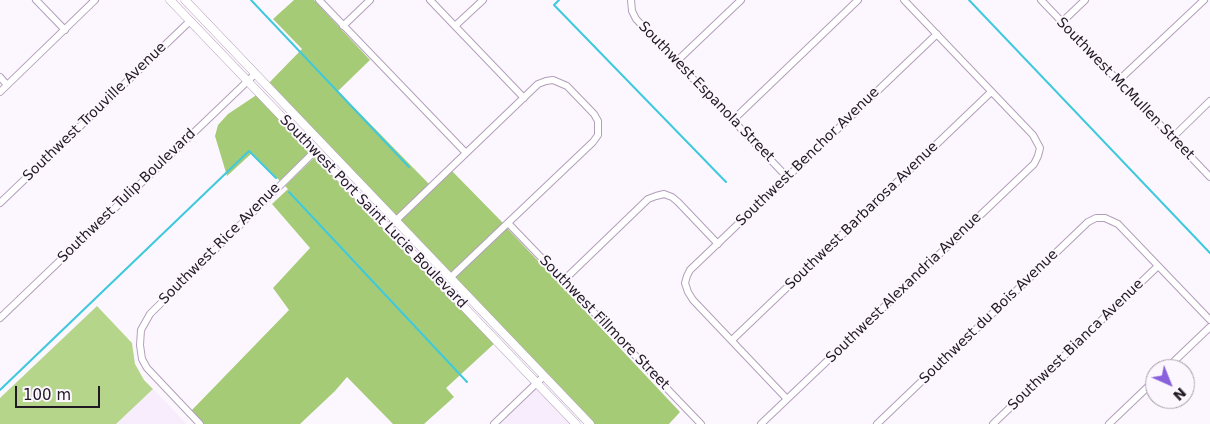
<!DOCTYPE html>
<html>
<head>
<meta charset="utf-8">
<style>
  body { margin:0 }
  #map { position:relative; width:1210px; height:424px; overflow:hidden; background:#fcf7fe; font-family:"DejaVu Sans",sans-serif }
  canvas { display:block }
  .north { position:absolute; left:1145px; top:359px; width:50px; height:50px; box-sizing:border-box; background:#fcf7fe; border:1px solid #a49ea6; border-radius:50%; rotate:136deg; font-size:14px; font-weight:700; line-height:20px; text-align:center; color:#201823 }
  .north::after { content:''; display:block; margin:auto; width:18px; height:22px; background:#8961dc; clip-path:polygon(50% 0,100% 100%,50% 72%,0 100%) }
  .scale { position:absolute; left:15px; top:386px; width:85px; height:22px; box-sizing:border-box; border:2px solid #201823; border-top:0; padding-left:6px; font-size:15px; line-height:18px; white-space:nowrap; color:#201823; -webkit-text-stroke:4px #fcf7fe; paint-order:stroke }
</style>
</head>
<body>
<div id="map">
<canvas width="1210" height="424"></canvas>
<div class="north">N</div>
<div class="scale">100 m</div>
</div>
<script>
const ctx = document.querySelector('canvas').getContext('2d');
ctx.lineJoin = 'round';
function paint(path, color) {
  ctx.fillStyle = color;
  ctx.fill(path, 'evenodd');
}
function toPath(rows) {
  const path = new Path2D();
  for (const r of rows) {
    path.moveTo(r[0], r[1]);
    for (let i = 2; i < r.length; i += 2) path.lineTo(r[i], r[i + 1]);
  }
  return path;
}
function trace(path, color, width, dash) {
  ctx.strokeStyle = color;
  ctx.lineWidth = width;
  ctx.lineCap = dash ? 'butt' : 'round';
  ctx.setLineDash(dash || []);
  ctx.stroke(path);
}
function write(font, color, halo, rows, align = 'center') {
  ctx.font = font + ' "DejaVu Sans",sans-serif';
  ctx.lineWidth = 4;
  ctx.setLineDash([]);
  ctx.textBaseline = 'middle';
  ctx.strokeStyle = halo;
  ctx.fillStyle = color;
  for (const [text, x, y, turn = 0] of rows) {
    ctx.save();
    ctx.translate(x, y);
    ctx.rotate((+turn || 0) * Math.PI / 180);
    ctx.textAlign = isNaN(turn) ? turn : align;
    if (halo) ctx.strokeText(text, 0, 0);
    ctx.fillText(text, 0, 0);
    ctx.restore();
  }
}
paint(toPath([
  [540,385,577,424,499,424],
  [153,389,187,424,116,424]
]), '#f8edfc');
paint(toPath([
  [97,306,132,343,135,364,144,380,153,389,116,424,0,424,0,398]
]), '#b4d58a');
paint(toPath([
  [294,0,314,0,370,60,338,91,429,184,392,220,265,87,302,49,273,19],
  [258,94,315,147,280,181,252,153,227,176,215,136,218,125,228,114],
  [320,152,496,342,446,388,454,397,424,424,393,424,347,377,335,391,300,424,204,424,191,411,289,310,273,288,310,248,272,204,288,189,285,186],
  [452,171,503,223,447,276,397,224],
  [507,228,680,412,669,424,588,424,451,281]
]), '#a6cb77');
trace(toPath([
  [251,0,409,167],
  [559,0,554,5,726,182],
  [969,0,1210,253],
  [289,192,467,382],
  [0,390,249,151,276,178]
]), '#3fc9dc', 2);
const minor = toPath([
  [36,0,65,30],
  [319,0,466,153],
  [430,0,524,98],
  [631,0,632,11,636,19,787,177],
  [1041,0,1210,177],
  [1062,22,1085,0],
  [343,26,370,0],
  [455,26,483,0],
  [677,61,741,0],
  [0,77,7,85],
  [1118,81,1204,0],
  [0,92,95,0],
  [733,120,858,0],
  [1172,138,1210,101],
  [0,203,190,21],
  [508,223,701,424],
  [389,227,538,84,546,81,553,80,567,86,594,114,598,121,598,135,593,142,451,277],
  [563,281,648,199,656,196,664,194,672,197,678,202,718,244],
  [0,318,255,74],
  [732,340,991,92],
  [1166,369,1210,327],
  [787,399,693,300,688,292,685,283,687,276,690,270,937,34],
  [200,424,147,368,142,359,140,345,141,330,150,314,315,151],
  [494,424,544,376],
  [761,424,1034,164,1038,156,1040,148,1033,135,904,0],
  [877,424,1088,222,1096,218,1105,218,1118,224,1210,320],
  [993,424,1158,266],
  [1109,424,1155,380]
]);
const major = toPath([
  [170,0,576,424],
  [185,0,590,424]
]);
trace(minor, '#b39ebb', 8);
trace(major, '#b39ebb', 9);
trace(minor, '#fff', 6);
trace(major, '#fff', 8);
write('14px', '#201823', '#fcf7fe', [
  ["Southwest McMullen Street",1125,89,46],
  ["Southwest Espanola Street",706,92,46],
  ["Southwest Trouville Avenue",95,112,-44],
  ["Southwest Benchor Avenue",808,157,-44],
  ["Southwest Tulip Boulevard",127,196,-44],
  ["Southwest Port Saint Lucie Boulevard",373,212,46],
  ["Southwest Barbarosa Avenue",862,216,-44],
  ["Southwest Rice Avenue",220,244,-45],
  ["Southwest Alexandria Avenue",904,288,-44],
  ["Southwest du Bois Avenue",989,317,-44],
  ["Southwest Fillmore Street",604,323,46],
  ["Southwest Bianca Avenue",1076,345,-44]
]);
</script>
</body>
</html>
